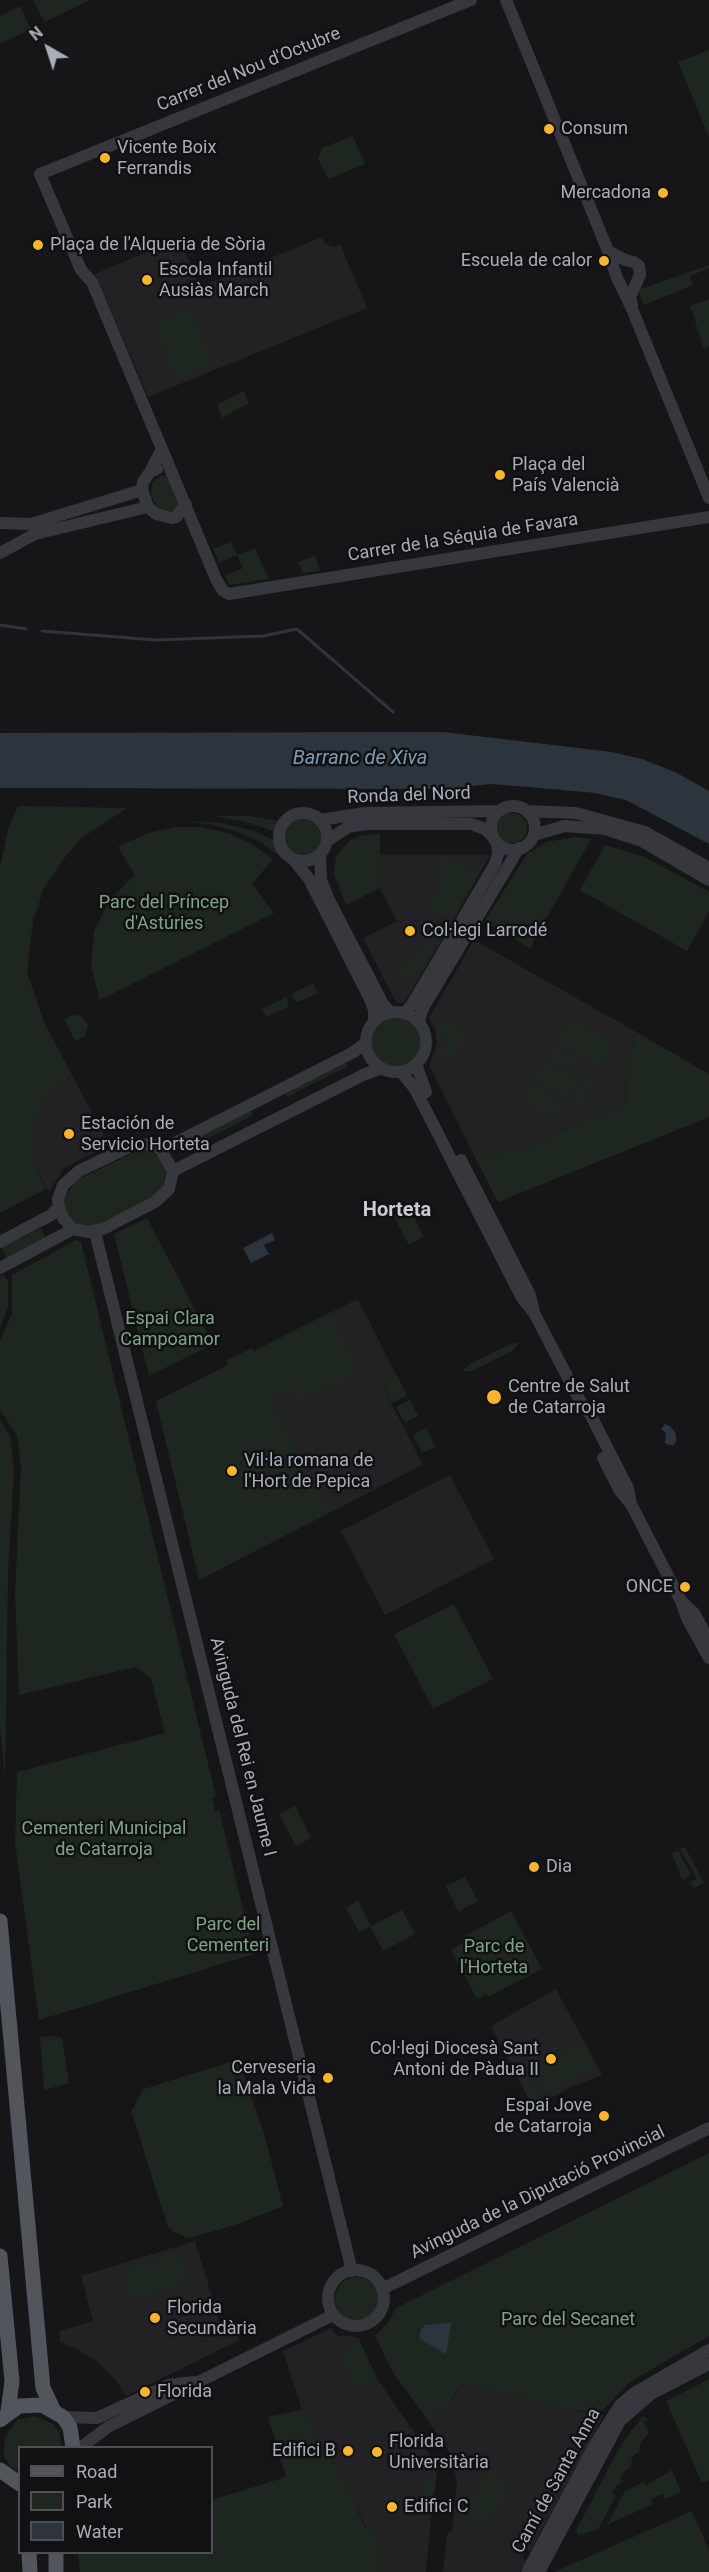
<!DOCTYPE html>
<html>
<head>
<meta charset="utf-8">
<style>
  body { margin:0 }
  #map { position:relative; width:709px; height:2572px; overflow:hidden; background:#161618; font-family:Roboto,sans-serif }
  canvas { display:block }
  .legend { position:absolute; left:18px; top:2446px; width:195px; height:108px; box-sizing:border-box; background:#111113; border:2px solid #4d4f55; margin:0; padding:8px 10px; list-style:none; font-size:18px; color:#a8adb9 }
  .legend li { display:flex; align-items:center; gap:12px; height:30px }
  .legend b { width:30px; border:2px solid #4d4f55 }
  .north { position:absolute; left:18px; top:18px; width:60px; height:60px; -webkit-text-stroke:4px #111113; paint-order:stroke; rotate:321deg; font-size:16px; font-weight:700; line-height:24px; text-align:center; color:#a8adb9 }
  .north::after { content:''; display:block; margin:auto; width:21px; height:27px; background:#a8adb9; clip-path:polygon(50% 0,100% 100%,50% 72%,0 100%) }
</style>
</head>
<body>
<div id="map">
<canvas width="709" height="2572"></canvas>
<ul class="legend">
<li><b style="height:8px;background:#53555d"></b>Road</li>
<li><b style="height:16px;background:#1e271f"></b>Park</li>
<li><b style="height:16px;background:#2c353d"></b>Water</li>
</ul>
<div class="north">N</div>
</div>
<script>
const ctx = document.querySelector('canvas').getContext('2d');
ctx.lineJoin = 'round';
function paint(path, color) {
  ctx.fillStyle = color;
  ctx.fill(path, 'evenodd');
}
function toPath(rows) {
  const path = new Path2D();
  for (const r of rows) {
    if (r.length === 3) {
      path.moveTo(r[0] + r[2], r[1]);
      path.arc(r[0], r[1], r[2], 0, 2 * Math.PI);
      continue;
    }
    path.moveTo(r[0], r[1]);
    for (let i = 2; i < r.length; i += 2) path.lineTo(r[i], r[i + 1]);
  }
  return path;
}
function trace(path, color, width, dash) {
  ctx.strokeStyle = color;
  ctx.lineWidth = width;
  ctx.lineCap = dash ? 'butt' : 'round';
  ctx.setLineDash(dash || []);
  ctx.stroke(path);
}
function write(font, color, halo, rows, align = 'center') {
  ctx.font = font + ' Roboto,sans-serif';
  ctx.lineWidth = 5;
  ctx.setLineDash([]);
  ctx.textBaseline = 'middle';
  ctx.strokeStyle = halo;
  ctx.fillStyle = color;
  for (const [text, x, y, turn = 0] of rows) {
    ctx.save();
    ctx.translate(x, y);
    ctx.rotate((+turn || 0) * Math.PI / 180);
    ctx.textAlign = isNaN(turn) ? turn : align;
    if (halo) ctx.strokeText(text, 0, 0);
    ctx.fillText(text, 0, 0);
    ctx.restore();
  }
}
paint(toPath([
  [322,237,325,243,333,247,340,244,367,308,148,397,95,274,179,238,200,287],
  [380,855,490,855,450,926,445,923,439,935,443,938,404,1003,396,1002,363,938,397,921,380,888],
  [474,940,638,1033,626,1064,627,1102,520,1150,474,1155,429,1065,437,1043,435,1030,429,1018],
  [72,1075,109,1145,64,1168,49,1192,35,1168,32,1146,35,1124,44,1102,57,1087],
  [358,1299,396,1374,381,1383,423,1465,331,1512,272,1400,270,1343],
  [450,1475,494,1559,385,1615,341,1531],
  [556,1989,602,2075,571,2087,534,2108,491,2026],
  [195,2241,223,2333,236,2329,239,2340,126,2396,115,2379,99,2363,79,2350,60,2342,59,2331,93,2321,81,2276],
  [331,2328,338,2337,342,2335,359,2338,372,2371,436,2464,426,2572,382,2572,382,2566,350,2491,302,2410,283,2351],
  [462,2384,561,2408,604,2415,531,2550,525,2550,522,2556,526,2561,519,2572,443,2572,447,2534,452,2531,457,2481,449,2452,426,2418,450,2402]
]), '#222225');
paint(toPath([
  [33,0,91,0,44,22],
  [20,6,31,29,0,44,0,16],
  [709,50,709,137,678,62],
  [353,136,365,164,328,179,318,158,322,148],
  [709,265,709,268,690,276,693,285,644,305,638,290],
  [709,299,709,346,704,349,690,306],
  [190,308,213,364,176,380,152,323],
  [244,391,249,403,222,418,217,405],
  [161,475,167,476,178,494,179,505,172,511,160,510,151,497,152,483],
  [231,542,237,555,219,563,213,549],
  [255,548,269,579,229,585,225,576,243,568,237,555],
  [315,556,320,571,303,573,298,562],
  [18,806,127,808,80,839,62,861,44,888,33,921,27,973,45,1024,72,1075,57,1087,44,1102,35,1124,32,1146,35,1168,46,1189,0,1213,0,867,8,830],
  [512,828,15],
  [214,816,250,816,278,821,274,831,242,821],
  [303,837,18],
  [181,821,223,823,257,832,273,840,280,856,262,843,238,832,209,824],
  [176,827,198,827,228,833,250,843,273,859,252,884,274,913,100,1000,91,966,94,931,110,899,135,875,118,847,148,833],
  [380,834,380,888,346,905,334,875,336,856,350,840,363,835],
  [575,837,591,839,530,948,484,922,527,854,546,842],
  [605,845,645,857,709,892,709,911,687,951,580,890],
  [443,856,454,863,456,859,478,873,450,921,427,907,443,880,432,873],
  [434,936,439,938,408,986,396,972],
  [313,983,318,993,298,1002,294,1000,291,994],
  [287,997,288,1007,267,1017,262,1009],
  [72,1015,81,1016,88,1025,85,1036,75,1041,64,1019],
  [570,1017,615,1043,601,1067,557,1042],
  [396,1042,24],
  [440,1022,468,1029,459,1054,441,1058,444,1042],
  [638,1033,709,1074,709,1117,498,1202,474,1155,520,1150,627,1102,626,1064],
  [554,1047,576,1059,570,1070,548,1058],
  [544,1062,576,1080,566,1097,535,1079],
  [346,1063,348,1066,287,1097,285,1093],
  [583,1076,594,1082,582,1104,571,1098],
  [532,1084,563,1102,554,1118,522,1100],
  [251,1111,253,1115,190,1148,187,1143],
  [139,1150,150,1151,159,1157,166,1171,163,1188,153,1197,98,1225,81,1225,70,1219,65,1210,64,1198,75,1181],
  [409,1208,424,1237,409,1245,393,1215],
  [147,1218,213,1344,149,1376,114,1234],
  [41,1228,45,1237,7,1258,1,1248],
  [76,1240,81,1242,216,1796,212,1798,215,1811,219,1810,254,1954,39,2020,15,1842,17,1772,165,1733,151,1678,135,1667,19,1695,15,1594,21,1466,17,1435,0,1410,0,1340,12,1314,12,1275],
  [3,1274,8,1282,8,1307,0,1328,0,1277],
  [329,1313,359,1373,300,1402,293,1389,272,1400,331,1512,199,1580,156,1401,228,1365,227,1360,252,1348,254,1351],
  [520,1342,512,1351,472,1371,462,1372,468,1365,508,1345],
  [396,1374,407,1395,392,1403,381,1382],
  [410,1400,418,1416,405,1423,396,1407],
  [0,1419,10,1437,14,1468,8,1575,5,1777,0,1727],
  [426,1428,435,1447,422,1453,413,1435],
  [454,1604,493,1679,433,1709,394,1634],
  [295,1806,311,1838,296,1846,279,1814],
  [685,1847,704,1883,694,1888,690,1882,697,1879,680,1849],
  [678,1850,691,1875,682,1880,672,1853],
  [465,1877,478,1901,458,1912,446,1886],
  [358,1901,371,1926,402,1910,415,1934,383,1951,370,1927,359,1932,346,1908],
  [511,1911,542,1969,488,1997,486,1994,477,1999,451,1950,463,1943,461,1938],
  [58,2036,62,2038,69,2083,44,2090,40,2037],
  [581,2043,594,2068,545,2094,532,2069],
  [233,2061,240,2065,264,2134,283,2206,235,2225,189,2238,173,2232,171,2227,168,2228,131,2110,135,2108,135,2104,144,2089],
  [527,2081,543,2102,534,2108,520,2082],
  [709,2153,709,2336,630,2382,600,2413,561,2408,462,2384,447,2405,426,2418,392,2371,375,2335,387,2324,396,2308],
  [179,2253,187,2283,131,2300,122,2270],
  [357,2299,22],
  [360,2342,378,2380,353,2388,341,2349],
  [709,2379,709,2480,702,2483,666,2401],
  [302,2410,350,2491,365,2529,371,2528,381,2556,382,2572,80,2572,78,2553,212,2552,212,2500,286,2477,268,2417],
  [35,2416,53,2424,59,2431,62,2447,20,2448,19,2472,9,2465,4,2456,5,2436,17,2420],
  [643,2416,649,2420,644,2422,649,2433,641,2442,639,2452,632,2457,631,2467,624,2472,621,2478,624,2481,616,2486,612,2494,616,2496,598,2529,578,2536,576,2530,622,2443],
  [672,2470,681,2492,665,2499,663,2494,651,2499,653,2504,607,2525,625,2491,644,2482,646,2485],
  [427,2471,437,2472,432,2517,425,2501],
  [489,2471,511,2484,486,2527,464,2514],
  [692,2511,709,2550,709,2572,554,2572]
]), '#1e271f');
paint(toPath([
  [443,732,612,752,642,759,677,773,709,791,709,844,626,800,595,793,528,787,490,784,446,789,0,788,0,733],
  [272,1233,275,1240,264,1245,269,1254,251,1263,243,1248],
  [665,1424,670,1426,676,1434,676,1442,673,1446,665,1443,666,1433,661,1429],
  [451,2323,446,2354,420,2339,420,2331,425,2325]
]), '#2c353d');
trace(toPath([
  [0,625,26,629],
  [42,631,156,640,263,636,297,629,393,712]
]), '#2c353d', 3);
trace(toPath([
  [506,0,608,251,617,278,632,309,709,498],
  [608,251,625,260,634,262,639,266,640,275,630,297,632,305],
  [162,449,216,579,223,591,229,594,709,517],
  [157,469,150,472,143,482,142,490,148,507,156,514,171,518,176,517,186,504],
  [150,472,162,449,92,282,81,270,40,174,471,0],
  [0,523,31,524,142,490],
  [0,553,35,534,148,507],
  [513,828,22],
  [526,811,576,813,645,832,709,868],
  [303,837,24],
  [320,820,365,813,499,811],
  [534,835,564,826,605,829,642,841,709,880],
  [327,841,348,827,366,824,471,824,485,829,493,837],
  [320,854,321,880,329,900,383,1004,390,1012],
  [293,859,309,879,370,999,374,1010,374,1021],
  [396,1042,30],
  [404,1013,411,1006,495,864,498,854,497,842],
  [419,1021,423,1008,519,848],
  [416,1064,426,1092],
  [401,1072,415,1089,522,1298,534,1313,579,1399,590,1414,628,1488,631,1504],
  [135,1144,154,1145,161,1150,173,1171,169,1189,155,1202,103,1229,88,1232,73,1229,63,1218,59,1207,58,1199,63,1185,79,1171,135,1144],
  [161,1150,352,1053,366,1043],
  [461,1160,530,1295,534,1312],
  [173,1171,363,1075,382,1068],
  [95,1232,352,2271],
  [0,1242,51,1215,59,1207],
  [0,1268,73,1229],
  [603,1458,620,1491,631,1504,681,1601,687,1618,709,1658],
  [682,1602,694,1613,709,1640],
  [356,2298,28],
  [382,2289,709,2128],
  [63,2417,97,2418,169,2385,194,2382],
  [80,2448,108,2427,333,2315],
  [527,2572,594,2446,620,2405,634,2393,709,2350],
  [539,2572,620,2421,651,2394,709,2364]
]), '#37383e', 12);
trace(toPath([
  [0,1921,43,2388,53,2409],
  [0,2256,12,2381,8,2412],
  [0,2420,19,2406,42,2405,63,2417,70,2427,73,2448],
  [0,2470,20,2484],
  [29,2552,30,2572],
  [56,2572,56,2552]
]), '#53555d', 15);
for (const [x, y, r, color] of [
  [549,129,6,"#f9b52e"],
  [105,158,6,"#f9b52e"],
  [663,193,6,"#f9b52e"],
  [38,245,6,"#f9b52e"],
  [604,261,6,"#f9b52e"],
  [147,280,6,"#f9b52e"],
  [500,475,6,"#f9b52e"],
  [410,931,6,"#f9b52e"],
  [69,1134,6,"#f9b52e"],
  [494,1397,8,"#f9b52e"],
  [232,1471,6,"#f9b52e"],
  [685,1587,6,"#f9b52e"],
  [534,1867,6,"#f9b52e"],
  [551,2059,6,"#f9b52e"],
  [328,2078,6,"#f9b52e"],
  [604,2116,6,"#f9b52e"],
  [155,2318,6,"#f9b52e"],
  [145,2392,6,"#f9b52e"],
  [348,2451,6,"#f9b52e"],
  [377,2452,6,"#f9b52e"],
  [392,2507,6,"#f9b52e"]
]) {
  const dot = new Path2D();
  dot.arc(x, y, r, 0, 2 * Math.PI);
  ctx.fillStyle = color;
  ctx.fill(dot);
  trace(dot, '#111113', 2);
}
write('18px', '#a8adb9', '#111113', [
  ["Carrer del Nou d'Octubre",249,70,-22],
  ["Carrer de la Séquia de Favara",463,538,-9],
  ["Ronda del Nord",409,796,-2],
  ["Avinguda del Rei en Jaume I",242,1747,76],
  ["Avinguda de la Diputació Provincial",538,2193,-26],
  ["Camí de Santa Anna",557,2481,-61]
]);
write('18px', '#a8adb9', '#111113', [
  ["Consum",561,129],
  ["Vicente Boix",117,148],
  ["Ferrandis",117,169],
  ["Mercadona",651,193,"right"],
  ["Plaça de l'Alqueria de Sòria",50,245],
  ["Escuela de calor",592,261,"right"],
  ["Escola Infantil",159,270],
  ["Ausiàs March",159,291],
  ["Plaça del",512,465],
  ["País Valencià",512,486],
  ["Col·legi Larrodé",422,931],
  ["Estación de",81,1124],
  ["Servicio Horteta",81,1145],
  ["Centre de Salut",508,1387],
  ["de Catarroja",508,1408],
  ["Vil·la romana de",244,1461],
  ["l'Hort de Pepica",244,1482],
  ["ONCE",673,1587,"right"],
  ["Dia",546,1867],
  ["Col·legi Diocesà Sant",539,2049,"right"],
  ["Antoni de Pàdua II",539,2070,"right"],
  ["Cerveseria",316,2068,"right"],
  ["la Mala Vida",316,2089,"right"],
  ["Espai Jove",592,2106,"right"],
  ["de Catarroja",592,2127,"right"],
  ["Florida",167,2308],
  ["Secundària",167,2329],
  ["Florida",157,2392],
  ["Florida",389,2442],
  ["Universitària",389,2463],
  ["Edifici B",336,2451,"right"],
  ["Edifici C",404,2507]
], 'left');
write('18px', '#7ea581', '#111113', [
  ["Parc del Príncep",164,903],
  ["d'Astúries",164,924],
  ["Espai Clara",170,1319],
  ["Campoamor",170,1340],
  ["Cementeri Municipal",104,1829],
  ["de Catarroja",104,1850],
  ["Parc del",228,1925],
  ["Cementeri",228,1946],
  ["Parc de",494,1947],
  ["l'Horteta",494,1968],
  ["Parc del Secanet",568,2320]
]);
write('italic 20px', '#7e9bb5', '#111113', [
  ["Barranc de Xiva",360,759]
]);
write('bold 20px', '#c9ccd5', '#111113', [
  ["Horteta",397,1211]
]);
</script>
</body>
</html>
